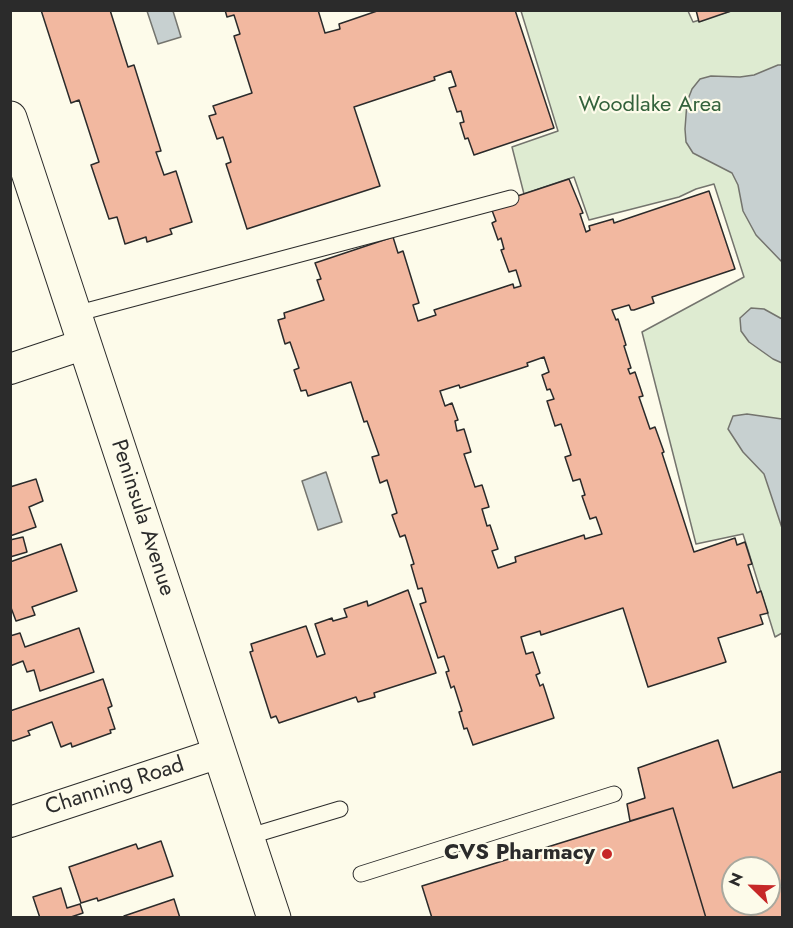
<!DOCTYPE html>
<html>
<head>
<meta charset="utf-8">
<style>
  body { margin:0 }
  #map { position:relative; width:793px; height:928px; overflow:hidden; background:#fdfbea; font-family:Jost,sans-serif }
  canvas { display:block }
  .frame { position:absolute; inset:0; border:12px solid #2b2b2b; pointer-events:none }
  .north { position:absolute; left:721px; top:856px; width:60px; height:60px; box-sizing:border-box; background:#fdfbea; border:2px solid #a9a89e; border-radius:50%; rotate:293deg; font-size:16px; font-weight:700; line-height:24px; text-align:center; color:#2b2b2b }
  .north::after { content:''; display:block; margin:auto; width:21px; height:27px; background:#c62828; clip-path:polygon(50% 0,100% 100%,50% 72%,0 100%) }
</style>
</head>
<body>
<div id="map">
<canvas width="793" height="928"></canvas>
<div class="frame"></div>
<div class="north">N</div>
</div>
<script>
const ctx = document.querySelector('canvas').getContext('2d');
ctx.lineJoin = 'round';
function paint(path, color) {
  ctx.fillStyle = color;
  ctx.fill(path, 'evenodd');
}
function toPath(rows) {
  const path = new Path2D();
  for (const r of rows) {
    path.moveTo(r[0], r[1]);
    for (let i = 2; i < r.length; i += 2) path.lineTo(r[i], r[i + 1]);
  }
  return path;
}
function trace(path, color, width, dash) {
  ctx.strokeStyle = color;
  ctx.lineWidth = width;
  ctx.lineCap = dash ? 'butt' : 'round';
  ctx.setLineDash(dash || []);
  ctx.stroke(path);
}
function write(font, color, halo, rows, align = 'center') {
  ctx.font = font + ' Jost,sans-serif';
  ctx.lineWidth = 4.5;
  ctx.setLineDash([]);
  ctx.textBaseline = 'middle';
  ctx.strokeStyle = halo;
  ctx.fillStyle = color;
  for (const [text, x, y, turn = 0] of rows) {
    ctx.save();
    ctx.translate(x, y);
    ctx.rotate((+turn || 0) * Math.PI / 180);
    ctx.textAlign = isNaN(turn) ? turn : align;
    if (halo) ctx.strokeText(text, 0, 0);
    ctx.fillText(text, 0, 0);
    ctx.restore();
  }
}
const green = toPath([
  [521,11,688,11,693,22,731,11,782,11,782,633,775,637,743,534,696,544,642,332,744,277,714,184,696,189,679,197,589,220,574,177,524,194,512,147,558,131,521,11]
]);
paint(green, '#deebd1');
trace(green, '#74746e', 1.5);
const water = toPath([
  [147,11,173,11,181,37,158,44,147,11],
  [778,65,782,65,782,262,756,235,743,211,738,185,732,173,693,153,686,142,685,129,687,102,692,89,700,79,711,76,740,77,754,75,778,65],
  [751,308,764,309,782,319,782,363,773,359,749,342,741,331,740,318,751,308],
  [747,414,782,419,782,528,764,474,743,452,728,429,733,416,747,414],
  [326,472,342,522,318,530,302,481,326,472]
]);
paint(water, '#c7d0d0');
trace(water, '#74746e', 1.5);
const building = toPath([
  [41,10,110,10,128,67,134,65,161,151,156,152,164,175,176,171,192,222,170,229,172,234,147,242,146,237,125,244,117,217,109,219,91,165,99,162,79,100,71,103,41,10],
  [225,10,318,10,325,33,340,29,339,24,380,10,515,10,554,128,474,155,468,138,465,139,460,123,464,122,461,111,457,112,449,88,456,86,451,71,434,77,435,80,354,107,380,186,247,229,226,164,231,162,223,137,217,139,209,116,216,114,213,106,252,93,234,36,240,34,234,15,227,17,225,10],
  [696,10,734,10,699,22,696,10],
  [569,179,583,213,580,214,586,232,590,230,589,226,613,219,614,223,709,191,735,269,652,297,654,303,634,310,631,310,629,305,612,310,616,320,618,319,626,345,624,346,631,368,628,369,630,374,635,372,643,396,639,397,650,429,655,427,664,452,662,453,694,552,735,538,737,545,745,542,752,564,748,565,757,593,761,591,768,613,760,615,763,624,718,638,726,662,648,687,623,608,541,635,540,631,521,637,526,654,533,652,540,673,536,675,540,686,543,684,554,718,473,745,467,728,464,729,459,712,462,711,454,686,451,688,446,672,449,671,444,656,438,658,420,604,426,602,422,588,418,589,411,565,414,564,405,535,400,537,392,515,397,513,387,480,380,483,372,457,379,455,367,421,364,422,351,382,308,396,306,390,301,391,294,370,299,368,290,342,285,344,278,320,285,318,284,313,324,300,317,280,321,279,315,263,393,237,398,253,403,251,419,303,413,305,418,321,436,315,434,310,513,284,514,288,521,286,516,270,509,272,501,250,504,249,501,238,498,240,492,223,496,221,490,205,569,179],
  [544,357,549,372,542,375,547,390,550,389,554,399,547,401,555,426,561,424,571,455,565,457,573,481,580,479,585,495,582,496,590,519,596,517,602,534,585,539,584,535,515,557,516,562,498,568,492,551,498,549,490,525,487,526,482,509,489,507,482,485,475,487,464,454,471,452,464,429,457,431,455,421,458,420,452,403,445,406,440,391,459,385,460,388,528,366,527,363,544,357],
  [36,479,43,501,29,507,36,527,10,536,10,487,36,479],
  [23,537,27,552,10,557,10,540,23,537],
  [61,544,77,591,32,607,35,615,16,621,10,605,10,562,61,544],
  [408,590,436,673,374,693,375,697,358,702,356,697,279,723,276,716,271,718,250,652,253,651,251,644,306,626,317,657,325,654,315,624,332,618,333,621,347,617,344,609,367,601,368,606,408,590],
  [79,628,94,672,40,691,34,670,27,672,23,661,10,666,10,636,20,633,25,647,79,628],
  [103,679,112,706,108,708,115,729,110,730,111,733,72,747,71,743,61,747,52,722,28,731,30,735,13,741,10,739,10,711,103,679],
  [718,740,733,788,782,771,782,918,706,918,673,808,630,821,627,804,645,798,638,768,718,740],
  [733,868,769,868,769,904,733,904,733,868],
  [673,808,706,918,432,918,422,886,673,808],
  [161,841,173,876,98,901,97,898,81,903,69,867,136,844,138,849,161,841],
  [61,888,67,908,80,904,83,913,68,918,40,918,33,897,61,888],
  [174,899,180,918,125,918,124,916,174,899]
]);
paint(building, '#f2b8a0');
trace(building, '#2b2b2b', 1.5);
const lane = toPath([
  [75,314,511,198],
  [247,837,340,809],
  [361,874,614,794]
]);
const street = toPath([
  [10,369,85,344],
  [10,822,219,753]
]);
const secondary = toPath([
  [10,118,274,918]
]);
trace(lane, '#2b2b2b', 17);
trace(street, '#2b2b2b', 32);
trace(secondary, '#2b2b2b', 35);
trace(lane, '#fdfbea', 15);
trace(street, '#fdfbea', 30);
trace(secondary, '#fdfbea', 33);
for (const [x, y, r, color] of [
  [607,854,6,"#c62828"]
]) {
  const dot = new Path2D();
  dot.arc(x, y, r, 0, 2 * Math.PI);
  ctx.fillStyle = color;
  ctx.fill(dot);
  trace(dot, '#fdfbea', 2);
}
write('22px', '#34623c', '#fdfbea', [
  ["Woodlake Area",650,106]
]);
write('22px', '#2b2b2b', '#fdfbea', [
  ["Peninsula Avenue",142,518,72],
  ["Channing Road",115,787,-18]
]);
write('bold 22px', '#2b2b2b', '#fdfbea', [
  ["CVS Pharmacy",595,854]
], 'right');
</script>
</body>
</html>
